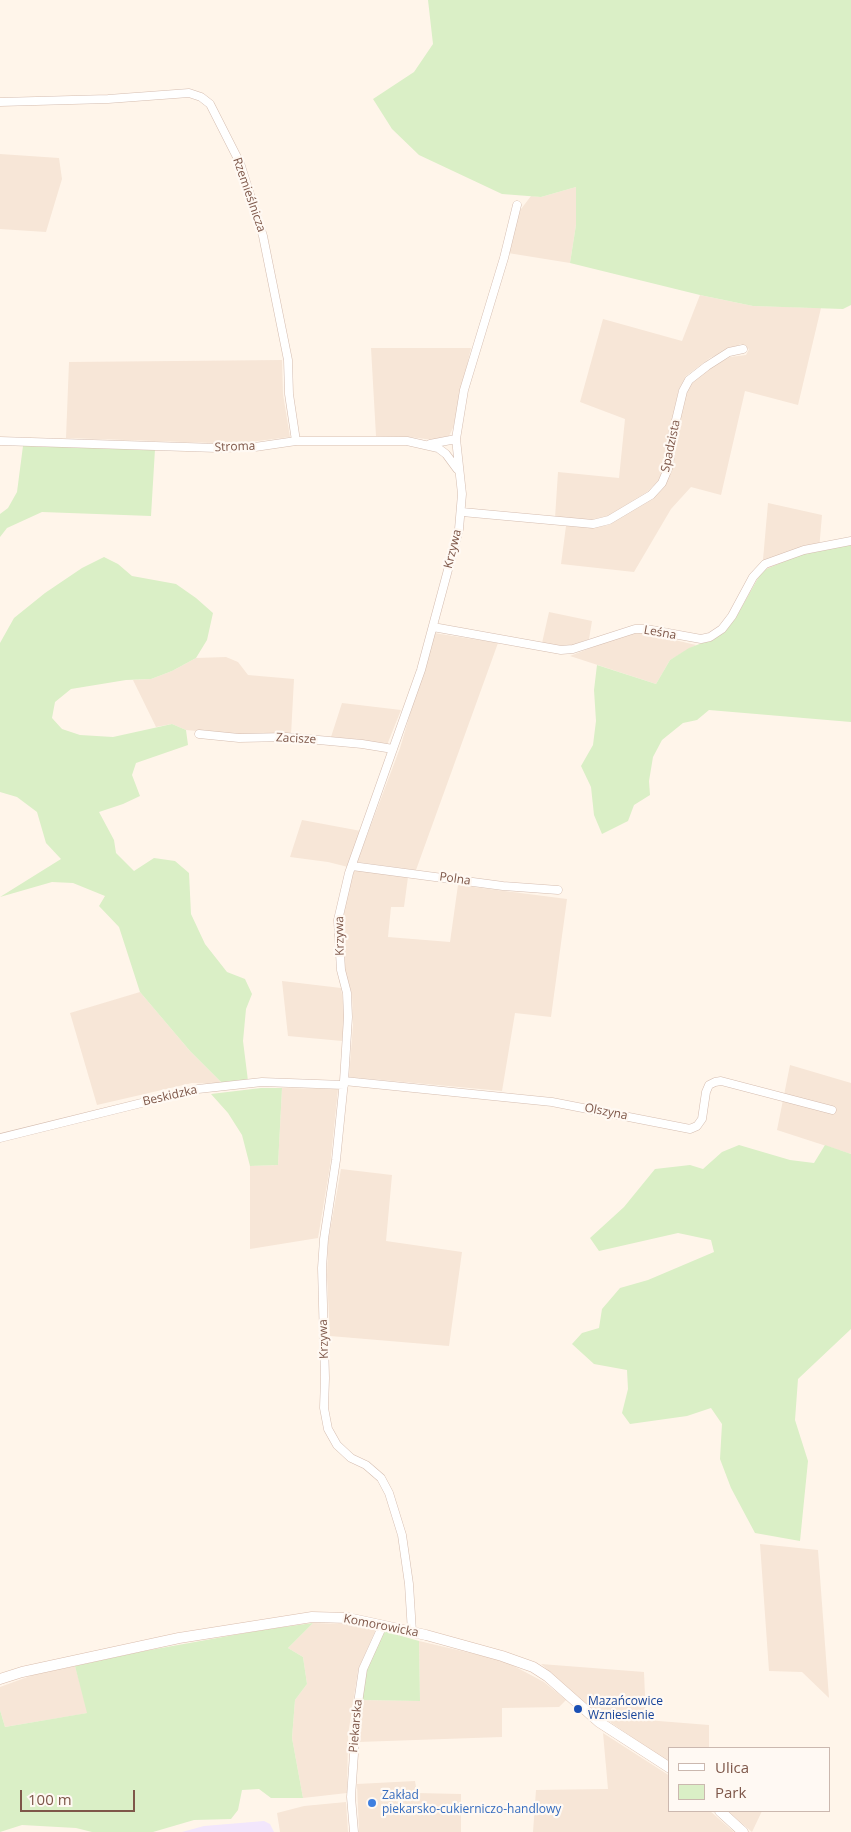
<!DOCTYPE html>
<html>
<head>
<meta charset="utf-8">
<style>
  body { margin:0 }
  #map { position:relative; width:851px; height:1832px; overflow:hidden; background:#fff5ea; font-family:"Open Sans",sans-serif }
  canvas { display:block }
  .legend { position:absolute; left:668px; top:1747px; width:162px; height:65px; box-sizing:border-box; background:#fff9f3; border:1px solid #cbb8af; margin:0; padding:6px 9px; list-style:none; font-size:15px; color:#7e5749 }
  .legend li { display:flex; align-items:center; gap:10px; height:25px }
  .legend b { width:25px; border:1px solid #cbb8af }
  .scale { position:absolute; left:20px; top:1790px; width:115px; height:22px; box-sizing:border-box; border:2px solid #7e5749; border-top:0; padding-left:6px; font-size:15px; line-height:18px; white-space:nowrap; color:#7e5749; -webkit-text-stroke:4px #fff9f3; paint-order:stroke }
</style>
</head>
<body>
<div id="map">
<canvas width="851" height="1832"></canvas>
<ul class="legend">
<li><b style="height:6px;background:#fff"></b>Ulica</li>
<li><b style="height:14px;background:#daefc6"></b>Park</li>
</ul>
<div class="scale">100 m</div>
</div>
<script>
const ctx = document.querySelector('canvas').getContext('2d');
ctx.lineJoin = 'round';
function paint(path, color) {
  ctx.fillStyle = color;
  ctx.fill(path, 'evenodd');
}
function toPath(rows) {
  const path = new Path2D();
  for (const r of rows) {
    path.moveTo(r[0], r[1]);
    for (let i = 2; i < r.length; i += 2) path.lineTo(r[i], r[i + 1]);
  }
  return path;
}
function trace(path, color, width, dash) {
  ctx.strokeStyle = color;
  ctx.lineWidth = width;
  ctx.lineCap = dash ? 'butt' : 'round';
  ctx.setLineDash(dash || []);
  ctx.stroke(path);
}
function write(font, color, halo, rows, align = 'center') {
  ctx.font = font + ' "Open Sans",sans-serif';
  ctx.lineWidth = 4.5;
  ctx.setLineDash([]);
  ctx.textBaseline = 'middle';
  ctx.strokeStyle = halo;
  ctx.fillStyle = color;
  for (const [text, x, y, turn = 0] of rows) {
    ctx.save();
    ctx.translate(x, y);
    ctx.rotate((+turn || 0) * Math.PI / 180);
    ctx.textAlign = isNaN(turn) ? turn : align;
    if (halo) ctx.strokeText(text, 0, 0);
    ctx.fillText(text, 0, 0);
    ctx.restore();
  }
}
paint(toPath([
  [0,154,59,158,62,179,46,232,0,229],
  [576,187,576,225,570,263,508,253,518,213,531,196,541,197],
  [700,295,753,306,821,308,798,405,745,391,721,495,691,487,671,509,634,572,561,564,566,526,595,527,609,525,653,499,664,487,673,466,676,434,685,395,693,382,713,366,730,357,746,355,749,349,741,344,710,358,686,376,679,389,669,435,666,466,658,481,647,492,608,516,593,520,555,518,558,472,619,478,625,419,580,402,603,319,682,341],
  [371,348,471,348,453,428,449,436,433,440,410,437,376,436],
  [282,360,283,394,290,437,250,442,213,443,66,438,69,362],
  [768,503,822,515,819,550,762,571],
  [549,612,592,621,589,639,573,645,559,646,542,643],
  [434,633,498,643,416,870,357,862,400,748],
  [645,633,696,645,670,660,656,684,570,656,608,641,631,634],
  [226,657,238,662,248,675,294,679,291,735,240,735,186,730,172,724,156,727,133,680,151,679,172,671,196,658],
  [342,703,401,710,387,745,357,739,331,737],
  [302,820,361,831,348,867,328,862,290,857],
  [355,869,408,877,404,907,391,907,388,937,450,942,458,885,567,899,551,1017,515,1013,502,1091,349,1077,353,1025,352,994,345,971,341,928,350,882],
  [282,981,341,988,345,1017,342,1041,288,1036],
  [140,992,190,1051,223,1084,192,1083,97,1105,70,1013],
  [790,1065,851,1083,851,1154,777,1130],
  [282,1088,338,1089,330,1166,318,1238,250,1249,250,1166,278,1165],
  [341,1169,392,1175,386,1241,462,1252,449,1346,330,1336,327,1277,328,1242],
  [760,1544,818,1550,829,1698,802,1672,769,1671],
  [313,1623,348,1624,376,1629,358,1670,348,1735,347,1793,303,1798,292,1738,295,1700,307,1684,303,1657,288,1648],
  [419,1641,492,1658,510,1664,544,1682,566,1700,559,1707,502,1708,502,1737,358,1742,361,1700,420,1701],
  [541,1664,644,1672,646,1720,709,1725,709,1748,670,1748,670,1763,594,1711],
  [75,1666,88,1713,5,1727,0,1710,0,1687,33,1675],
  [603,1733,670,1776,670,1811,710,1811,734,1832,533,1832,536,1790,608,1789],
  [415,1781,417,1793,461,1794,461,1832,359,1832,357,1784],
  [346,1802,348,1832,280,1832,277,1813,304,1806],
  [728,1811,762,1811,752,1832]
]), '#f7e6d7');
paint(toPath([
  [264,1821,270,1824,274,1832,182,1832,204,1826]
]), '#f2e6fc');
paint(toPath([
  [428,0,851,0,851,305,843,309,753,306,700,295,570,263,576,225,576,187,541,197,502,194,419,155,392,129,373,99,414,72,433,44],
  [23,446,155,449,151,516,42,512,7,528,0,537,0,514,8,508,17,492],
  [851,543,851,722,709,710,697,720,683,723,662,740,653,757,649,781,650,795,634,805,628,821,602,834,594,815,591,787,581,766,593,745,596,721,594,690,597,665,656,684,670,660,689,648,710,640,724,631,735,619,762,571,797,556],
  [104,557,118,564,132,576,176,584,196,598,213,613,207,640,196,658,172,671,151,679,126,680,71,689,55,702,52,718,62,729,80,735,113,737,172,724,186,730,188,745,136,763,132,775,140,796,123,804,99,812,114,840,116,853,134,871,154,858,175,861,189,873,191,914,205,944,227,972,245,979,252,994,246,1009,243,1041,248,1081,223,1084,190,1051,140,992,119,927,99,906,105,896,73,883,52,882,0,897,61,859,46,843,37,812,17,797,0,792,0,643,14,618,45,593,82,568],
  [261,1088,282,1088,278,1165,250,1166,242,1135,228,1113,211,1094],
  [739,1145,790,1160,814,1163,825,1145,851,1154,851,1329,798,1379,795,1420,808,1461,800,1541,755,1533,731,1488,720,1459,722,1424,711,1408,687,1416,630,1424,622,1413,628,1389,627,1370,594,1364,572,1344,582,1333,599,1328,602,1309,620,1288,648,1280,714,1252,711,1240,678,1233,599,1251,590,1238,624,1207,655,1169,690,1165,703,1169,722,1152],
  [313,1623,288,1648,303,1657,307,1684,295,1700,292,1738,303,1798,271,1798,259,1789,242,1790,238,1810,231,1819,194,1820,153,1832,92,1832,76,1828,22,1825,0,1832,0,1710,5,1727,87,1713,75,1666,139,1652,262,1630],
  [384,1631,419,1641,420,1701,361,1700,367,1669]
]), '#daefc6');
const street = toPath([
  [0,102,108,99,189,93,201,97,210,104,240,163,263,236,288,360,289,394,296,441],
  [0,441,217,448,255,447,296,441,407,441,438,448,446,454,457,469],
  [430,444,456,439],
  [462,512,593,524,609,520,651,495,662,483,669,466,672,437,683,391,689,380,707,366,729,352,743,349],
  [433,627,561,650,573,649,635,629,646,629,701,639,710,637,722,629,732,616,753,577,765,564,804,550,851,541],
  [199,734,239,738,286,737,362,744,393,749],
  [352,866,503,886,558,890],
  [344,1081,552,1102,690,1129,697,1126,702,1119,706,1092,709,1085,715,1082,721,1081,832,1110],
  [0,1138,198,1089,262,1082,344,1085],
  [412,1632,409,1584,402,1535,389,1493,381,1478,366,1465,351,1458,337,1445,328,1429,324,1408,325,1378,322,1268,324,1239,336,1160,344,1081,348,1017,347,993,341,970,338,920,349,873,421,670,459,529,462,494,456,439,464,390,504,258,517,205],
  [354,1832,351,1797,357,1710,363,1669,383,1625]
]);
const secondary = toPath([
  [0,1679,22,1672,179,1638,312,1617,348,1618,426,1635,502,1656,533,1667,547,1676,599,1722,670,1768],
  [720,1811,743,1832]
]);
trace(street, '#d5bdb0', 9);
trace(secondary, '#d9bdad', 11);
trace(street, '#fff', 8);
trace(secondary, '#fff', 10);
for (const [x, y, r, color] of [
  [578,1709,5,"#1a4fb4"],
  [372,1803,5,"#3f7fe0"]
]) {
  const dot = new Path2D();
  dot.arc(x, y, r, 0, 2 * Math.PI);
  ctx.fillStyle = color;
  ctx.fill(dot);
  trace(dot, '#fff9f3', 2);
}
write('12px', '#7e5749', '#fff9f3', [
  ["Rzemieślnicza",249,195,71],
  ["Spadzista",671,446,-78],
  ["Stroma",235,447,-2],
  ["Krzywa",453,549,-76],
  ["Leśna",660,633,10],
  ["Zacisze",296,739,3],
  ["Polna",455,879,8],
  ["Krzywa",340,936,-91],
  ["Beskidzka",170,1096,-13],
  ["Olszyna",606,1112,11],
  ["Krzywa",324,1339,-92],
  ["Komorowicka",381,1626,11],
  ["Piekarska",356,1726,-85]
]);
write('12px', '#164399', '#fff9f3', [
  ["Mazańcowice",588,1702],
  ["Wzniesienie",588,1716]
], 'left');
write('12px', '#366cbe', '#fff9f3', [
  ["Zakład",382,1796],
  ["piekarsko-cukierniczo-handlowy",382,1810]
], 'left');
</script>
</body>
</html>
